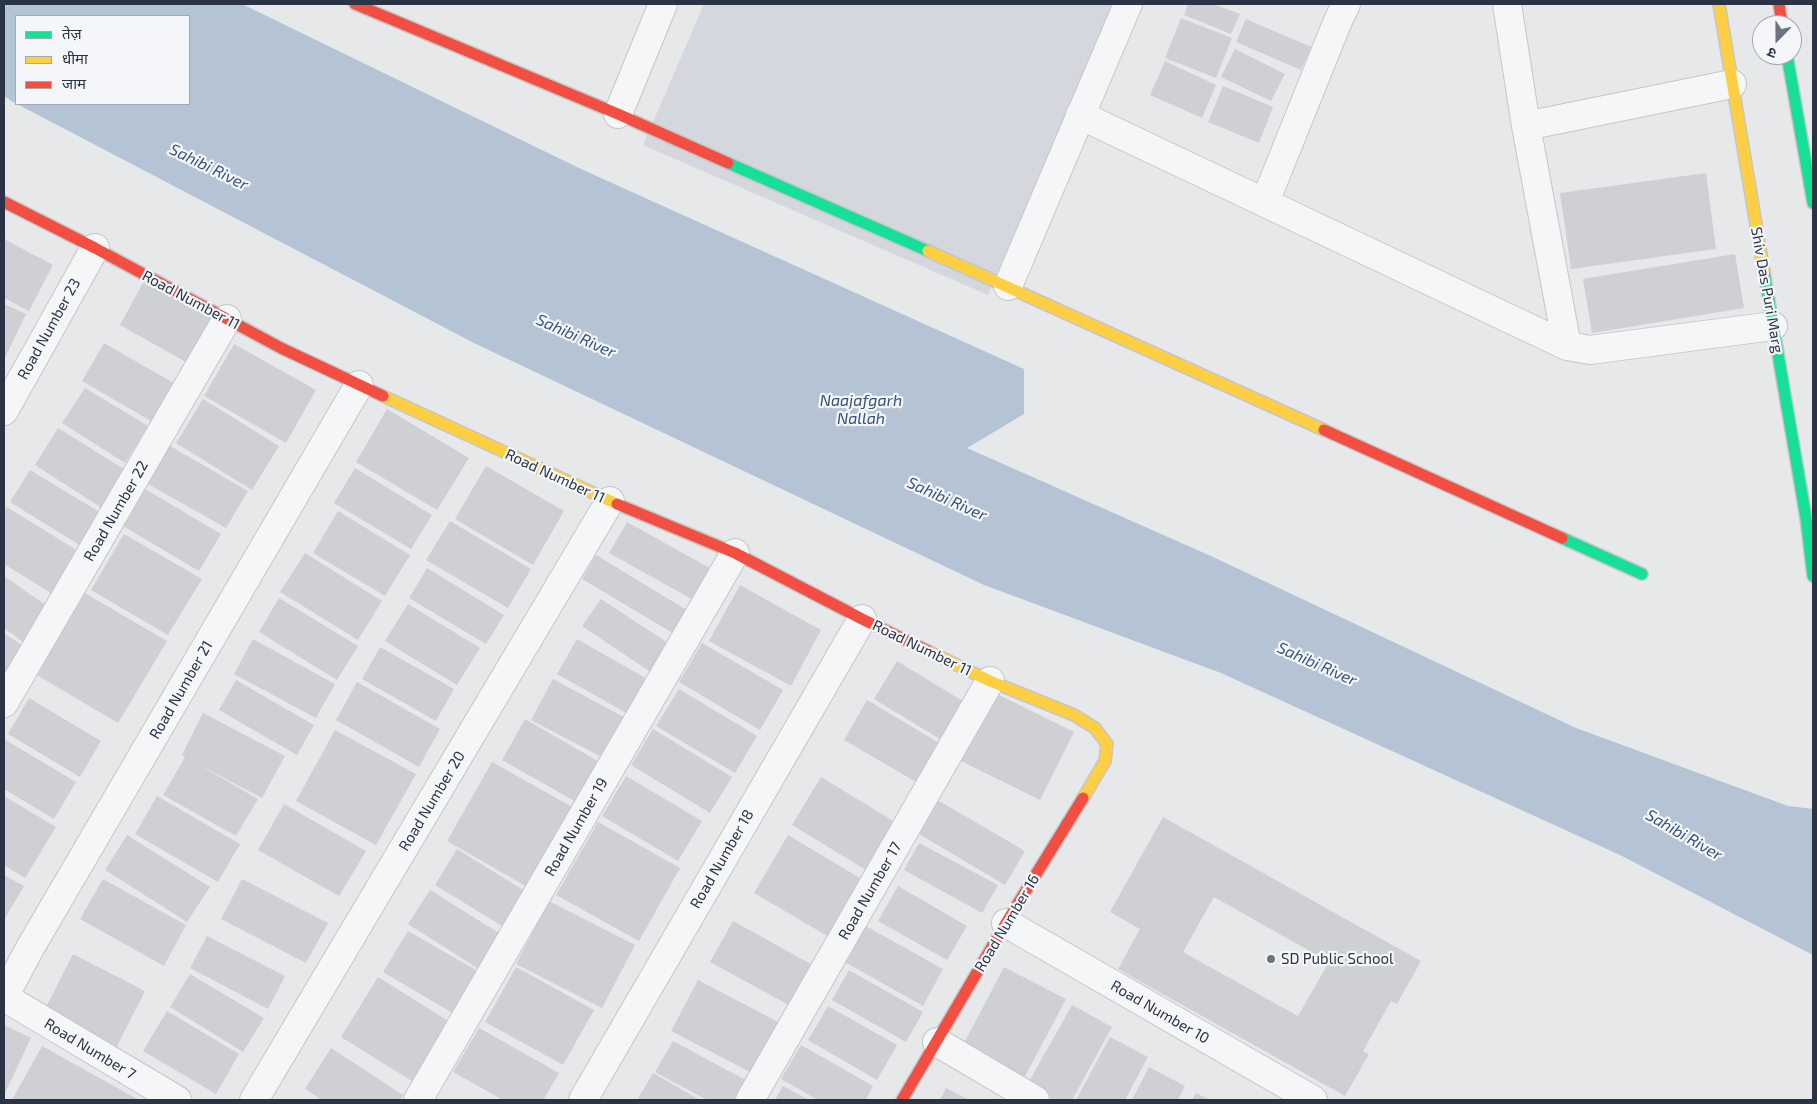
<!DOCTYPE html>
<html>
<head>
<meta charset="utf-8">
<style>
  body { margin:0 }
  #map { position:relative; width:1817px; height:1104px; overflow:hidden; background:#e6e8ea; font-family:"Exo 2","Noto Sans Devanagari",sans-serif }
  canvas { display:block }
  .frame { position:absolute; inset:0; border:5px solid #2b3445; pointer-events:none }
  .legend { position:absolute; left:15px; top:15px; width:175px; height:90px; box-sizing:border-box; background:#f4f6f9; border:1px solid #a4a8b1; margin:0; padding:6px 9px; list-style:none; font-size:15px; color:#2b3445 }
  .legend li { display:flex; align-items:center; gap:10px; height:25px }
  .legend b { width:25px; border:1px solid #a4a8b1 }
  .north { position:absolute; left:1752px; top:15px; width:50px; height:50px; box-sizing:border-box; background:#f4f6f9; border:1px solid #a4a8b1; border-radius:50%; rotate:202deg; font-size:14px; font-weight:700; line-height:20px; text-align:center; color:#2b3445 }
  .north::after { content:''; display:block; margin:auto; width:18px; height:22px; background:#6c737f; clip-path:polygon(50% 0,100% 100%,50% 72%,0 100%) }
</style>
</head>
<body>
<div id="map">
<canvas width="1817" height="1104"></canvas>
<div class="frame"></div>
<ul class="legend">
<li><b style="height:6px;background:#16e098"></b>तेज़</li>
<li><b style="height:6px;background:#ffcf43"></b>धीमा</li>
<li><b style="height:6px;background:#f24e42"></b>जाम</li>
</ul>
<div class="north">उ</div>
</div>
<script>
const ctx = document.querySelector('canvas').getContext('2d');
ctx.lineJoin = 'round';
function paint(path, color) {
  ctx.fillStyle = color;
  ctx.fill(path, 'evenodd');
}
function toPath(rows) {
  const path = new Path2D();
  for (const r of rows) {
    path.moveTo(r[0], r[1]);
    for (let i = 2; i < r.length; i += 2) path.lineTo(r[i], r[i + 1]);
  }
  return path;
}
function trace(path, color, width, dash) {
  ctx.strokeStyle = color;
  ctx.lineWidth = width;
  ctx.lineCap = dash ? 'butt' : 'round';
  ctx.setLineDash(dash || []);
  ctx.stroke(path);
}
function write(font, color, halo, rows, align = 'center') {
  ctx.font = font + ' "Exo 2",sans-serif';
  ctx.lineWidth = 4.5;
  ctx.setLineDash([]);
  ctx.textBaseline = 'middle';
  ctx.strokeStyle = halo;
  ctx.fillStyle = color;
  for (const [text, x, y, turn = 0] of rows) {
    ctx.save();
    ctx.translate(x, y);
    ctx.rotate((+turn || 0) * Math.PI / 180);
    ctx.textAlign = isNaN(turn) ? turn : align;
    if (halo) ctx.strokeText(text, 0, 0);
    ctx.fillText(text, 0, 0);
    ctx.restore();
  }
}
paint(toPath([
  [704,4,1113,4,988,295,643,145]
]), '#d4d7dd');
paint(toPath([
  [4,4,242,4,581,169,1024,369,1024,414,967,448,1213,557,1576,728,1788,806,1813,809,1813,955,1620,855,1221,673,984,585,474,343,17,104,189,104,189,16,16,16,16,103,13,102,4,96]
]), '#b4c4d5');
paint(toPath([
  [1188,4,1213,4,1240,14,1231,34,1184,15],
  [1181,18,1232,38,1216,78,1165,58],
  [1246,19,1311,47,1301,70,1236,42],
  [1235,49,1285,74,1271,101,1221,77],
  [1165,61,1216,85,1202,118,1150,95],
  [1223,86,1273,107,1259,143,1208,122],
  [1706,173,1716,249,1571,269,1560,193],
  [4,239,53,265,29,311,4,298],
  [1735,254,1744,308,1592,333,1583,279],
  [145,279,221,322,195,367,120,325],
  [4,304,26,314,4,360],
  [104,343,179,386,156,424,82,381],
  [234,344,316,390,286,443,204,396],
  [85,388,148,426,125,463,62,423],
  [203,399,279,446,252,490,176,443],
  [387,409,469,458,437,510,356,462],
  [58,428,132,474,108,512,35,465],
  [170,446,248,491,226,528,148,484],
  [486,466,564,511,533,565,455,519],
  [355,468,432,515,411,549,334,503],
  [30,470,101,513,81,546,10,502],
  [145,489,221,534,199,571,123,526],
  [7,507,78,551,51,593,4,564,4,512],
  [338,511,410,555,385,596,313,553],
  [450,521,531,569,508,608,426,560],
  [627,522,715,571,697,602,609,553],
  [124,534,202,579,168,635,91,590],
  [305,553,382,601,358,640,280,592],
  [596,555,690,612,676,635,582,579],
  [427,568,504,615,486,644,409,598],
  [4,576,47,606,23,642,4,628],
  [740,585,821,630,791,686,709,641],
  [83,592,167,641,118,723,35,674],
  [279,598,358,646,337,680,259,632],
  [601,599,674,647,655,675,582,626],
  [408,604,480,648,457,685,385,641],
  [4,633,26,648,4,682],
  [253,639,335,684,316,718,234,674],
  [577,639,649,680,630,715,557,674],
  [702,643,783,690,760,730,679,682],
  [380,647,454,689,436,721,362,679],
  [897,661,971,706,948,744,874,699],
  [553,679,633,722,611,762,531,720],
  [236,680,314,725,297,755,219,710],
  [357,682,440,729,419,767,336,720],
  [679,689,757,736,735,773,656,726],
  [995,693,1074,732,1040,800,961,761],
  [29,698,101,741,80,777,8,734],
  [867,700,946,747,923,786,844,740],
  [203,713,285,756,262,798,196,763,258,799,236,836,163,795,185,757,182,755],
  [525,719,608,767,585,807,502,760],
  [653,729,732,777,710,813,631,765],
  [335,730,416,774,376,845,296,801],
  [4,739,76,782,54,819,4,789],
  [492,762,574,808,529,888,447,841],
  [626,776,702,821,678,861,602,816],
  [821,777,900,825,871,873,792,825],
  [4,796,56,827,25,878,4,865],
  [157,796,240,844,218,882,135,834],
  [934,798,1025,851,1005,885,914,831],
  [284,804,366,851,339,896,258,850],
  [1163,817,1421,961,1397,1004,1391,1001,1363,1051,1369,1054,1345,1096,1118,969,1140,929,1110,912],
  [1214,897,1329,962,1298,1016,1183,952],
  [598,822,680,868,639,941,556,895],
  [127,835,210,887,187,922,105,870],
  [788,835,870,884,836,941,754,893],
  [919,843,998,885,982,913,904,870],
  [457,849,528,893,507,929,435,885],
  [4,875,24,886,4,920],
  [103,879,186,925,164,966,80,919],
  [242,879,328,923,306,963,221,919],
  [898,886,967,926,947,960,878,921],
  [430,890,507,938,485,973,408,924],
  [549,901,635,945,602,1008,516,964],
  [733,921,811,964,789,1005,710,962],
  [864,925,943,969,923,1006,843,961],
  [408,931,481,973,456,1015,383,972],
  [207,936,285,976,268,1009,190,968],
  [73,954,145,991,114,1052,42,1015],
  [516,967,594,1010,563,1065,485,1022],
  [1004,967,1066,999,1022,1082,961,1049],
  [849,970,923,1012,906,1042,832,1000],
  [190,974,264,1018,243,1052,170,1007],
  [378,977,453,1024,415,1083,341,1037],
  [698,980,782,1024,756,1075,671,1031],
  [1072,1005,1112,1027,1072,1100,1054,1100,1027,1085],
  [828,1006,897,1045,877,1080,808,1040],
  [167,1011,239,1054,216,1094,143,1051],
  [4,1025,31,1038,4,1095],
  [479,1028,559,1073,543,1100,503,1100,453,1072],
  [1110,1037,1148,1057,1125,1100,1076,1100],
  [673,1041,751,1083,741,1100,707,1100,655,1072],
  [801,1045,873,1086,866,1100,818,1100,781,1079],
  [42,1046,139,1100,12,1100],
  [331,1048,403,1095,400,1100,322,1100,305,1089],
  [1149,1067,1185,1086,1178,1100,1132,1100],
  [653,1073,700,1100,637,1100],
  [783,1086,809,1100,775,1100],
  [946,1088,969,1100,940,1100],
  [1196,1093,1210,1100,1192,1100]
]), '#ced0d3');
const street = toPath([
  [1507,4,1526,126,1567,346],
  [618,114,663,4],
  [1080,115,1567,346,1590,350,1773,326],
  [1526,126,1732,84],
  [1265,202,1337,23,1346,4],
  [1008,286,1128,4],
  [4,411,95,248],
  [4,703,227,319],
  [1006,923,1313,1100],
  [4,997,30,948,359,385],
  [4,997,177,1100],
  [937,1042,1035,1100],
  [254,1100,610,501],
  [418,1100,735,553],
  [583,1100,862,619],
  [750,1100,990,681]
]);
const fast = toPath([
  [1787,55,1813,203],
  [728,163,928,251],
  [1764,272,1806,518,1813,576],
  [1562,538,1642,574]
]);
const slow = toPath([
  [1719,4,1764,272],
  [928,251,1324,430],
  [383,396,617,504],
  [928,651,990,681,1074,715,1095,728,1107,744,1105,761,1083,798]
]);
const jam = toPath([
  [355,4,618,114,728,163],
  [1779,4,1782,25],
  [4,202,95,248,281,348,383,396],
  [1324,430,1562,538],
  [617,504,735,553,862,619,928,651],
  [902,1100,1006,923,1083,798]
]);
trace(street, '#c4c6c8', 30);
trace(fast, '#c4c6c8', 14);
trace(slow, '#c4c6c8', 14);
trace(jam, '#c4c6c8', 14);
trace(street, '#f5f6f7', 28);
trace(fast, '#16e098', 11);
trace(slow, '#ffcf43', 11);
trace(jam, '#f24e42', 11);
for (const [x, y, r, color] of [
  [1271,959,5,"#6c737f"]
]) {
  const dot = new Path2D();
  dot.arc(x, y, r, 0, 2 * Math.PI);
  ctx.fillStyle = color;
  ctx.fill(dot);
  trace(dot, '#f4f6f9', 2);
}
write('15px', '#2b3445', '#f4f6f9', [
  ["Shiv Das Puri Marg",1767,290,80],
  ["Road Number 11",191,300,28],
  ["Road Number 23",49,329,-61],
  ["Road Number 11",555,476,25],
  ["Road Number 22",116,511,-60],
  ["Road Number 11",922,648,26],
  ["Road Number 21",181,690,-60],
  ["Road Number 20",432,801,-59],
  ["Road Number 19",576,827,-60],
  ["Road Number 18",722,859,-60],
  ["Road Number 17",870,891,-60],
  ["Road Number 16",1007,923,-59],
  ["Road Number 10",1160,1012,30],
  ["Road Number 7",90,1049,31]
]);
write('15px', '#2b3445', '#f4f6f9', [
  ["SD Public School",1281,959]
], 'left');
write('italic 16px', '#34527a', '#f4f6f9', [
  ["Sahibi River",209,167,26],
  ["Sahibi River",576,336,24],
  ["Naajafgarh",861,401],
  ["Nallah",861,419],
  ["Sahibi River",947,499,24],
  ["Sahibi River",1317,664,24],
  ["Sahibi River",1684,835,30]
]);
</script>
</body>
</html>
